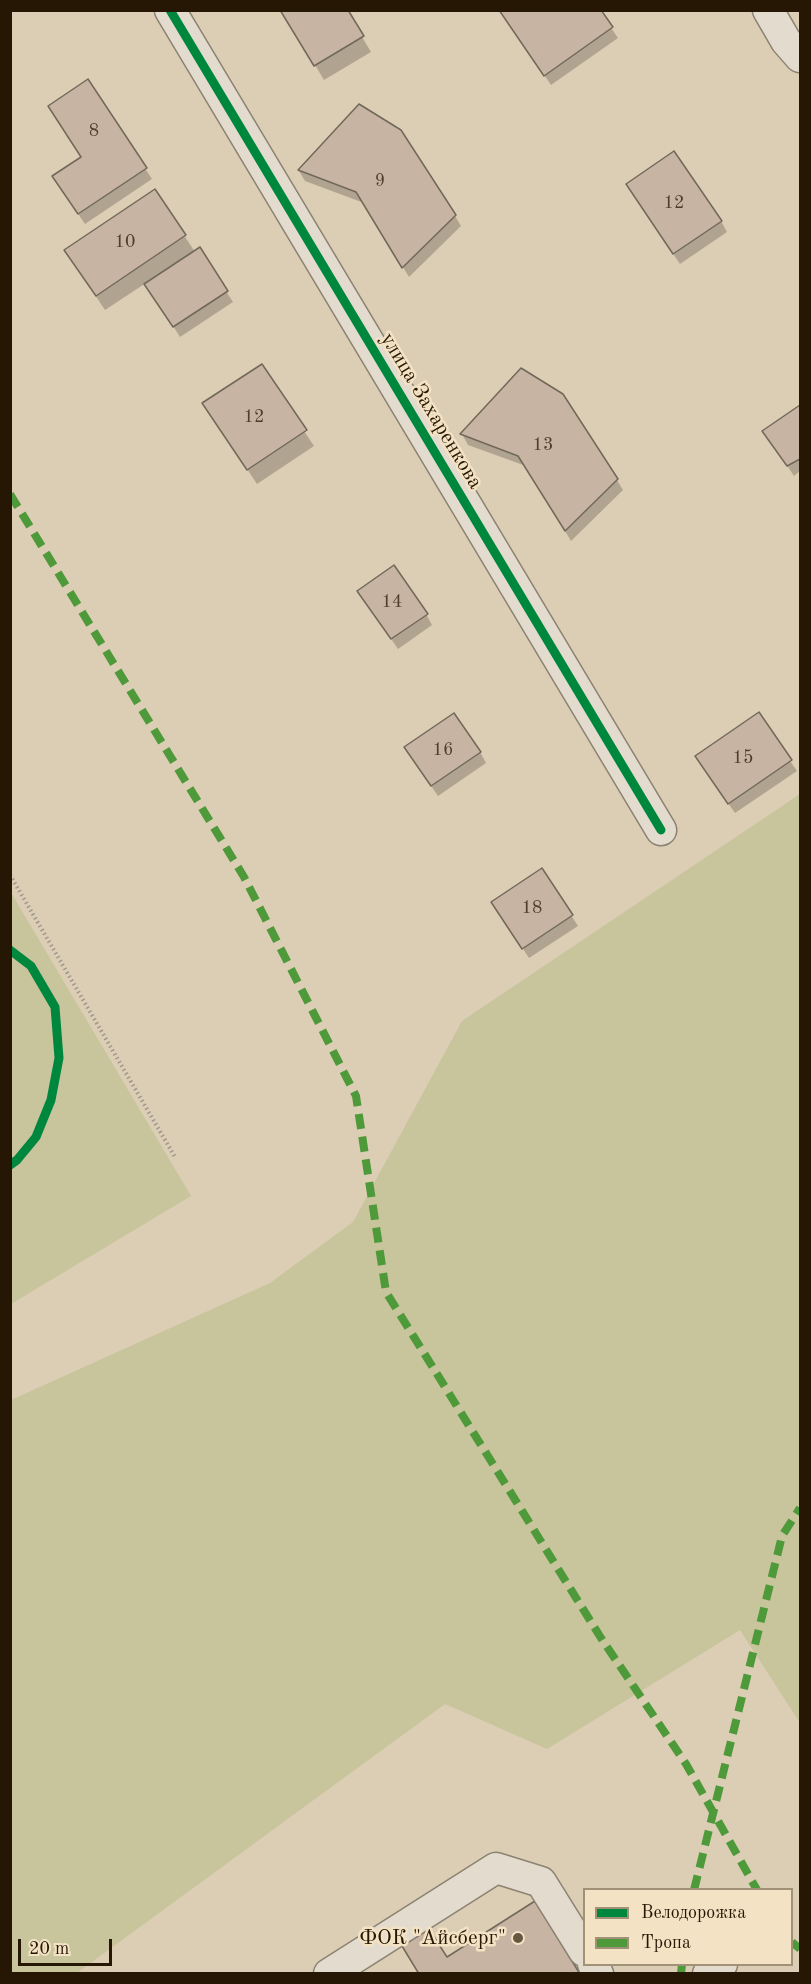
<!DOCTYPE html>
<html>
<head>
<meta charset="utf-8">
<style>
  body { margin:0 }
  #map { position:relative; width:811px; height:1984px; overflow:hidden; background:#dcceb5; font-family:"Old Standard TT",serif }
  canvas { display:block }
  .frame { position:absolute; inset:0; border:12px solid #251703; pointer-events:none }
  .legend { position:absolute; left:583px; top:1888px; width:210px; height:78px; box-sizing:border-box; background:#f3e2c4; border:2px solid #a19177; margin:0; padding:8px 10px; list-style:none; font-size:18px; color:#251703 }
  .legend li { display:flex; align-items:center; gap:12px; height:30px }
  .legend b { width:30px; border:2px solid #a19177 }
  .scale { position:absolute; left:18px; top:1939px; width:94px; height:27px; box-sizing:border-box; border:3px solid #251703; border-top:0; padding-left:8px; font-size:18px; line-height:21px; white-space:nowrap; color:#251703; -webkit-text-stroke:4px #f3e2c4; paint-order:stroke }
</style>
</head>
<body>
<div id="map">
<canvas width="811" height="1984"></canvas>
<div class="frame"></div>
<ul class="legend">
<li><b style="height:8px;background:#00873e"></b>Велодорожка</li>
<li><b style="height:8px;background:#4e9939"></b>Тропа</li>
</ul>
<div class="scale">20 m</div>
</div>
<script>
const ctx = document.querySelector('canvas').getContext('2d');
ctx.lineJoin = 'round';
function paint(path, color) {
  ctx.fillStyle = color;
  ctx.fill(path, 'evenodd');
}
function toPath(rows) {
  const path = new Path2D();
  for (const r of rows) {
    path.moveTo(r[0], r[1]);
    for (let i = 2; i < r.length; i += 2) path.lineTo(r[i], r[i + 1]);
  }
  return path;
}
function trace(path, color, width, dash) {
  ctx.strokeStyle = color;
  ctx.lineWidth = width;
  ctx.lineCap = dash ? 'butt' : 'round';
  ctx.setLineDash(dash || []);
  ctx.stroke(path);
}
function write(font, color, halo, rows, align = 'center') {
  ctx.font = font + ' "Old Standard TT",serif';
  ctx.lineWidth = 5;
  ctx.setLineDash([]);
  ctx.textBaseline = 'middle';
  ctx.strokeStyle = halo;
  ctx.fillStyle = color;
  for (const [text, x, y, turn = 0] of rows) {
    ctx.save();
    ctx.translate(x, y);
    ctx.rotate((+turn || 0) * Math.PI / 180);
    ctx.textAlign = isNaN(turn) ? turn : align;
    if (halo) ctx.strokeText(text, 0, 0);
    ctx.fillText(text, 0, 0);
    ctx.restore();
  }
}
paint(toPath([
  [800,794,800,1723,740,1630,547,1749,445,1704,77,1973,11,1973,11,1400,270,1283,353,1222,462,1021],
  [10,891,191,1196,11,1304,10,1304]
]), '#c8c49b');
paint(toPath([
  [282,10,346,10,371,52,324,80],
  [500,10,599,10,618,38,551,85],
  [88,82,152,179,85,224,60,187,83,158],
  [359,106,455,216,461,226,409,277,364,203,305,181,299,171],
  [155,191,195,252,199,250,233,302,180,337,146,283,105,310,75,265],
  [633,195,721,221,727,232,680,264],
  [261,366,314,446,257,484,213,418],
  [800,406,800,471,794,476,764,431],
  [462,434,617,480,623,490,571,541,526,466,468,445],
  [365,601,426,614,432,625,398,649],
  [758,714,797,771,735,813,702,766],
  [480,752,486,763,438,796,412,758],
  [542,870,578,926,529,958,499,912]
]), '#0003');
const building = toPath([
  [280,10,348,10,364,36,314,66,280,10],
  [499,10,601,10,613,27,544,76,499,10],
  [88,79,147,168,78,214,52,176,81,157,48,106,88,79],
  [359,104,401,130,456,215,402,268,356,192,298,170,359,104],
  [674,151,722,221,673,254,626,184,674,151],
  [155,189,186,235,96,296,64,250,155,189],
  [200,247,228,291,173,327,144,284,200,247],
  [262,364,307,430,247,470,202,403,262,364],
  [521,368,563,394,618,479,565,531,518,456,460,434,521,368],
  [800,405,800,459,787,466,762,431,800,405],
  [394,565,428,614,391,639,357,591,394,565],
  [759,712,792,760,728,804,695,756,759,712],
  [454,713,481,752,431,786,404,747,454,713],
  [542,868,573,915,522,949,491,902,542,868],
  [535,1901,580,1974,419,1974,402,1946,429,1929,447,1957,535,1901]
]);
paint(building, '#c7b4a3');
trace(building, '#716859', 1.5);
const minor = toPath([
  [170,10,661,830],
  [768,10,786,41,800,57],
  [593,1964,598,1974],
  [329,1974,496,1868,541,1882,584,1951],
  [708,1974,722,1964]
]);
trace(minor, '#8b8271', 33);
trace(toPath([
  [10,875,175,1157]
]), '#9e988c', 4, [1.5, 3]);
trace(minor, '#e3dcce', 30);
trace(toPath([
  [10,494,244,877,356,1096,386,1292,601,1638,686,1764,757,1890],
  [694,1890,782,1536,800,1508],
  [792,1942,800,1949],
  [681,1974,682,1964]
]), '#4e9939', 8, [15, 8]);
trace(toPath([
  [170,10,661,830],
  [10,950,31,966,55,1007,59,1058,51,1100,36,1137,17,1160,10,1165]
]), '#00873e', 9);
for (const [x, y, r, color] of [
  [518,1938,6,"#655741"]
]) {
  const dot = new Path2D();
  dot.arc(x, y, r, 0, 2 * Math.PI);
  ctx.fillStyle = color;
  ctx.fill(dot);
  trace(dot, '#f3e2c4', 2);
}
write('18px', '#4e3e2b', null, [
  ["8",94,131],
  ["9",380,181],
  ["12",674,203],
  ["10",125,242],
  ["12",254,417],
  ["13",543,445],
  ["14",392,602],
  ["16",443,750],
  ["15",743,758],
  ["18",532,908]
]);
write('21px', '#251703', '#f3e2c4', [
  ["улица Захаренкова",431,411,59]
]);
write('21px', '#251703', '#f3e2c4', [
  ["ФОК \"Айсберг\"",506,1938]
], 'right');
</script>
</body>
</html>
